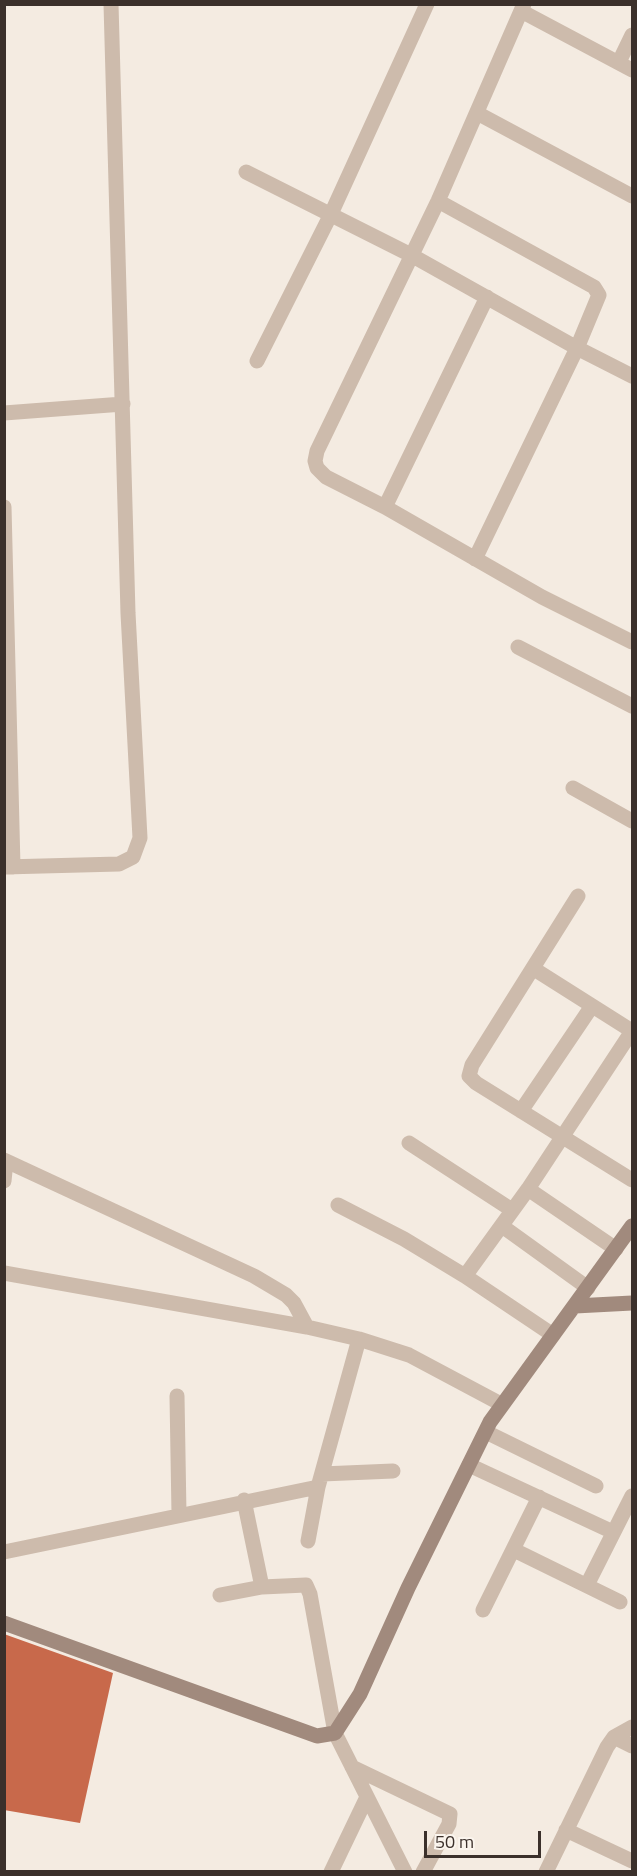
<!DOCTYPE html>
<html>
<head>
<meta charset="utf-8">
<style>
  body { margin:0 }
  #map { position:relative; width:637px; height:1876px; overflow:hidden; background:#f4ebe1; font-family:"Titillium Web",sans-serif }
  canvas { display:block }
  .frame { position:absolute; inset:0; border:6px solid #3b302b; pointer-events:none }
  .scale { position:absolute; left:424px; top:1831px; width:117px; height:27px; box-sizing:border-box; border:3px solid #3b302b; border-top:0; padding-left:8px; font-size:18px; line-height:21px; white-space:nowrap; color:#3b302b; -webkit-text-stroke:4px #fbf5ee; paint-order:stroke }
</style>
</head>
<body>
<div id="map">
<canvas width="637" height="1876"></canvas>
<div class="frame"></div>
<div class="scale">50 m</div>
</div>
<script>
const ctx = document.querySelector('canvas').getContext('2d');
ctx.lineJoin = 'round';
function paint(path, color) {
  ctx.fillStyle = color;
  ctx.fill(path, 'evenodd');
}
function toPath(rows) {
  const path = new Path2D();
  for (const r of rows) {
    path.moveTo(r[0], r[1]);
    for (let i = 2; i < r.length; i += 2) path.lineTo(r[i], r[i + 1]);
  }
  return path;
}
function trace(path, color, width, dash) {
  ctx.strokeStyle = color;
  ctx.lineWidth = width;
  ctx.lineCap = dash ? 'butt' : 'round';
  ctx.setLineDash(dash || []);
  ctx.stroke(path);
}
paint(toPath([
  [4,1634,113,1673,80,1823,4,1810]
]), '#c8694b');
trace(toPath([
  [524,4,438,201,317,451,315,461,317,468,326,477,385,507,542,597,632,642],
  [521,11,632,70],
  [619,62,632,35],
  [477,113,632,196],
  [246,172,411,255,577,348,632,376],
  [438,201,594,287,599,295,577,348,475,559],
  [257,361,331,214,427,4],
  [4,413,123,404],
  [4,507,13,867],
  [385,507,487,297],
  [518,647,632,706],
  [573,788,632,821],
  [4,867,119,864,133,857,140,838,128,613,111,4],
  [578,896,472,1065,469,1076,476,1083,632,1180],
  [534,969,632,1031],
  [521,1111,592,1006],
  [409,1143,512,1210],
  [4,1160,254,1276,286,1295,294,1303,307,1327],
  [4,1181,6,1161],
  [528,1189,616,1249],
  [338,1205,404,1239,465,1276],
  [502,1226,588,1288],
  [4,1273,307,1327,359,1339,409,1355,501,1404],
  [553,1335,465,1276,528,1189,632,1031],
  [177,1396,179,1514],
  [486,1432,596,1486],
  [469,1465,613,1532],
  [322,1474,393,1471],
  [244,1500,262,1587],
  [308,1541,318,1487,359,1339],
  [514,1550,620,1602],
  [4,1552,318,1487],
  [587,1585,632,1496],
  [220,1595,262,1587,306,1585,310,1594,335,1733,405,1872],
  [483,1610,539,1497],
  [614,1737,632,1746],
  [352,1767,450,1814,449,1824,423,1872],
  [566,1830,632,1861],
  [331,1872,367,1797],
  [546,1872,607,1747,614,1737,632,1727]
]), '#cdbbac', 15);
trace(toPath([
  [575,1306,632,1303],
  [4,1623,317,1736,335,1733,360,1694,408,1588,490,1422,632,1226]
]), '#a18a7d', 15);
</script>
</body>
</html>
